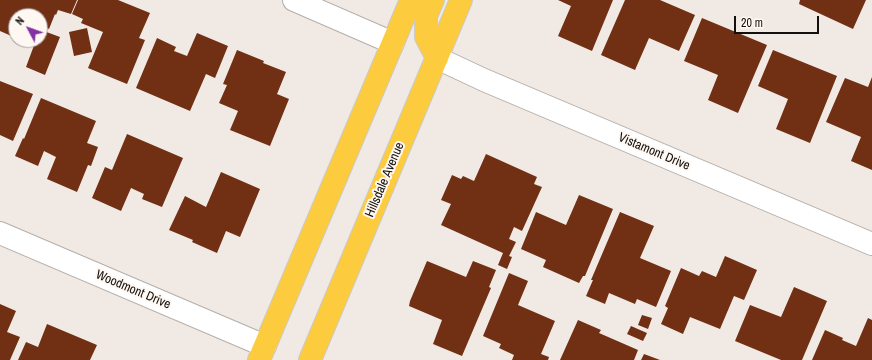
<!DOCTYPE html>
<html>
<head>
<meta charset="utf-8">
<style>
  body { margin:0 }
  #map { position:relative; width:872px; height:360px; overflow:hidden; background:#f1eae4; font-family:"Archivo Narrow",sans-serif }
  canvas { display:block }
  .north { position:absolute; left:8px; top:8px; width:40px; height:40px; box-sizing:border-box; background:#fff8f2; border:1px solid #a09b97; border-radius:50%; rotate:311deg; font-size:11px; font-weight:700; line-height:16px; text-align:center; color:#12100e }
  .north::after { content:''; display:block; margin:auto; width:14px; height:18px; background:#8232a1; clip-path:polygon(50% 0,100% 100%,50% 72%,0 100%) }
  .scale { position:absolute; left:734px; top:16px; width:85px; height:18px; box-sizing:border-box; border:2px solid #12100e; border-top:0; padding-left:5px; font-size:12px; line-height:14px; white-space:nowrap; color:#12100e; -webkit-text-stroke:3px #fff8f2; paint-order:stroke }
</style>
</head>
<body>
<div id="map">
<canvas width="872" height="360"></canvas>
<div class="north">N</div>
<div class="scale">20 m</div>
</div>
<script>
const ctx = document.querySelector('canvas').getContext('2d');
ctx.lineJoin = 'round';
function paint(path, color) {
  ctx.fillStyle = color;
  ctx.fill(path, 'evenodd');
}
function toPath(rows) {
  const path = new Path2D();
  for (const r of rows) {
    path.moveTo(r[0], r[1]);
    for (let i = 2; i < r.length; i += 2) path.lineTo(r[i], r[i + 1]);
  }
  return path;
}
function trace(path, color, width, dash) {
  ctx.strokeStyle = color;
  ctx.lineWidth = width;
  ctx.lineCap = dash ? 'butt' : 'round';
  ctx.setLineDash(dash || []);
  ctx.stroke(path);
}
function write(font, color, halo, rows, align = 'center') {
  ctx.font = font + ' "Archivo Narrow",sans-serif';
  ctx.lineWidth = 4;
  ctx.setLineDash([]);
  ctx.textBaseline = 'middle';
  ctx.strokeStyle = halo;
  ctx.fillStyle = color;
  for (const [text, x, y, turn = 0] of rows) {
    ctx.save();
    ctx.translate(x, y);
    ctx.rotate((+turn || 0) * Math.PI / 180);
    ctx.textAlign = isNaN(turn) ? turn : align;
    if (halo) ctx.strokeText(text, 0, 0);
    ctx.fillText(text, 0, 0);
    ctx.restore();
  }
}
paint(toPath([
  [0,0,77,0,71,14,58,10,56,15,55,14,49,29,40,25,40,16,16,16,16,38,0,31],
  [78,0,118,0,150,13,139,38,145,40,127,84,88,68,103,32,81,23,83,19,72,14],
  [558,0,613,0,592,51,558,36,571,6],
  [625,0,660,0,695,15,679,51,649,38,635,70,601,55],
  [800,0,866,0,853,29,799,4],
  [702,18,767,45,738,113,708,100,718,75,684,61],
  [87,28,92,52,74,56,69,32],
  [41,30,60,37,45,75,26,67,36,40,40,40],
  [197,33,228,46,215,78,206,74,190,111,136,88,157,38,176,47,174,51,187,56],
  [237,50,264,61,263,63,286,72,277,94,289,99,270,146,230,130,238,111,219,103,227,85,223,84],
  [773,50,837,76,810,143,776,129,788,99,758,86],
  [872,77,872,170,851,161,861,137,826,122,845,78,868,87],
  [0,81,33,94,13,141,0,135],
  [41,98,96,121,87,143,98,147,91,166,88,165,77,192,47,179,56,157,44,151,38,166,15,156,23,138,24,139],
  [127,134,183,158,162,207,142,199,144,194,131,188,121,211,92,198,105,167,112,170],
  [486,154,537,177,534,184,542,187,522,231,514,227,509,239,516,242,509,256,512,257,507,269,498,265,503,253,441,225,451,204,441,200,452,175,461,179,463,176,474,181],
  [221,172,260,189,240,237,226,231,217,253,192,242,193,240,169,230,185,196,206,207],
  [579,195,613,209,585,276,583,276,579,283,543,267,546,260,521,249,536,212,566,225],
  [620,212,654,226,640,258,671,271,656,307,637,299,635,304,609,293,605,304,586,296,593,280,591,280],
  [725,256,757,270,744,300,734,296,720,329,690,317,683,334,661,324,668,308,665,306,681,268,699,276,702,271,716,277],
  [427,261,466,277,473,261,496,270,489,287,491,288,462,356,433,344,442,320,409,306,410,301],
  [509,273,528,281,518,305,555,321,541,354,549,357,548,360,512,360,514,355,499,348,501,344,483,336],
  [794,287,827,301,802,360,781,360,735,341,750,305,781,317],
  [0,304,16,311,7,332,20,337,10,360,0,360],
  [642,315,652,318,648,329,638,325],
  [868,318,872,320,872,360,812,360,825,330,843,338,842,340,856,346],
  [578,320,601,330,599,333,638,350,634,360,560,360],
  [47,324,97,345,90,360,18,360,26,342,38,347],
  [631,326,647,333,643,341,627,334],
  [644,354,660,360,641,360]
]), '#712f13');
const minor = toPath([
  [294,0,393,43],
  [437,58,484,80,872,244],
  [0,233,265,346]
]);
const trunk = toPath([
  [433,0,426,16,426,37,437,58],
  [259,360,411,0],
  [310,360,461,0]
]);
trace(minor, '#b5aea9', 24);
trace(trunk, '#cbcaca', 24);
trace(minor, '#fff', 22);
trace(trunk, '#fccc3e', 22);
write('13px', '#12100e', '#fff8f2', [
  ["Vistamont Drive",654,152,23],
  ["Hillsdale Avenue",385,180,-67],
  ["Woodmont Drive",133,290,23]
]);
</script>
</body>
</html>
